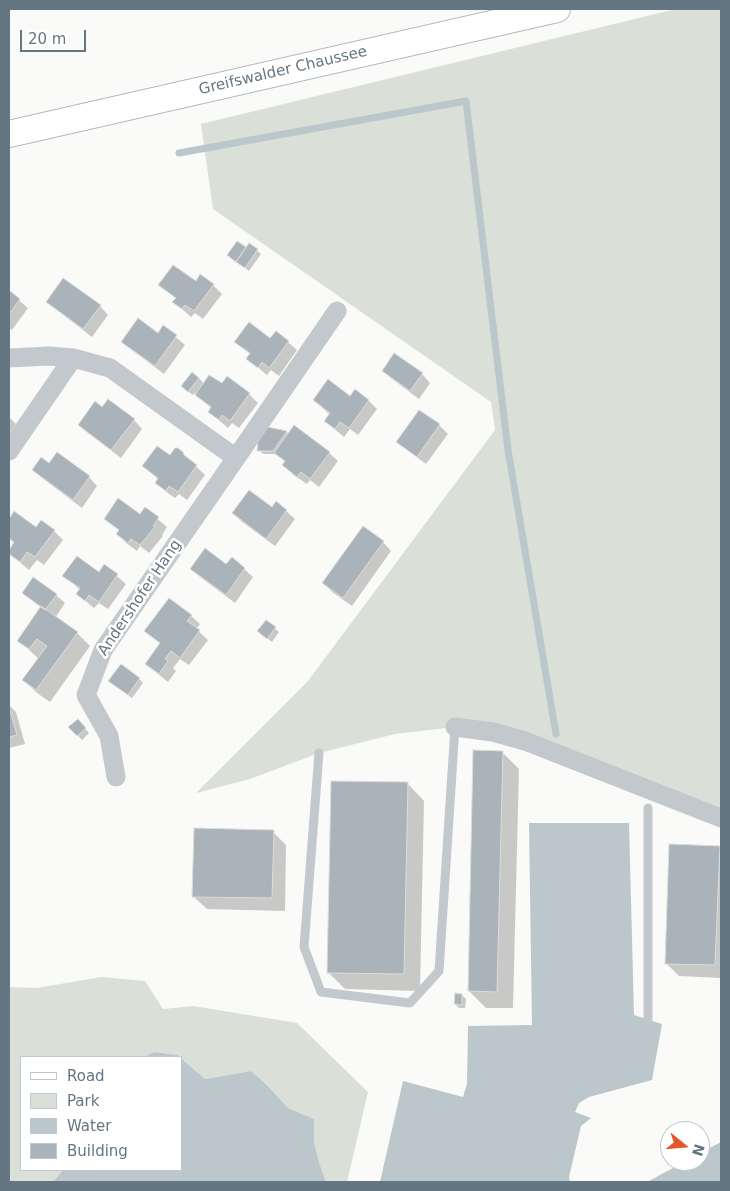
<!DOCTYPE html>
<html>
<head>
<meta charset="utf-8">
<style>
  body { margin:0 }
  #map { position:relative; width:730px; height:1191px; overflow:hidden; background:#fafaf8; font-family:"DejaVu Sans",sans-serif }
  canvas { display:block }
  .frame { position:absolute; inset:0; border:10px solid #657683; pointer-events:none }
  .legend { position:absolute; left:20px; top:1056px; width:162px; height:115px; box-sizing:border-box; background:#fff; border:1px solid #c1c8cd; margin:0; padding:6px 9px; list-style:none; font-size:15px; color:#657683 }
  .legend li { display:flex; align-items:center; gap:10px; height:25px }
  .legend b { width:25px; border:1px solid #c1c8cd }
  .north { position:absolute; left:660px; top:1121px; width:50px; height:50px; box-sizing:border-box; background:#fff; border:1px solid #c1c8cd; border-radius:50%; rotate:107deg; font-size:14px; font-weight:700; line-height:20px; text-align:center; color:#657683 }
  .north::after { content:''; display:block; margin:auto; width:18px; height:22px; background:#e4572e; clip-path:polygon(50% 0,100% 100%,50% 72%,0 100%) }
  .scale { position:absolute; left:20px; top:30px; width:66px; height:22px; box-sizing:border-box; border:2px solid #657683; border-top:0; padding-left:6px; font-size:15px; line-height:18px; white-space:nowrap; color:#657683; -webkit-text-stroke:4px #fff; paint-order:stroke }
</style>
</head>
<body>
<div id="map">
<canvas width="730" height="1191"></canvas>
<div class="frame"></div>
<ul class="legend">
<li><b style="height:6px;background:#fff"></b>Road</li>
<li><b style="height:14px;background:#dadfd7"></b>Park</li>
<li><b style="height:14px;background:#bbc7cb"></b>Water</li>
<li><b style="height:14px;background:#aab3b9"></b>Building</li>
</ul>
<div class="north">N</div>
<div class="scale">20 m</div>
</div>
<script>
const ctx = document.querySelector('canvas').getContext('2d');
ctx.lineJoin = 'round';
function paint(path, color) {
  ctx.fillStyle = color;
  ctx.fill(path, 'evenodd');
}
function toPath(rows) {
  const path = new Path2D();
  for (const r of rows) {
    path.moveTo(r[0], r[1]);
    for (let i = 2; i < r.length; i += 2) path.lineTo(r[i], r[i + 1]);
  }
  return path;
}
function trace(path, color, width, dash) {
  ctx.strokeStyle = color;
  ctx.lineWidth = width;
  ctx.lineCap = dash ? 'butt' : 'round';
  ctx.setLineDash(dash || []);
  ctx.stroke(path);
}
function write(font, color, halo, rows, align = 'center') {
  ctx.font = font + ' "DejaVu Sans",sans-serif';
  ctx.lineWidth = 5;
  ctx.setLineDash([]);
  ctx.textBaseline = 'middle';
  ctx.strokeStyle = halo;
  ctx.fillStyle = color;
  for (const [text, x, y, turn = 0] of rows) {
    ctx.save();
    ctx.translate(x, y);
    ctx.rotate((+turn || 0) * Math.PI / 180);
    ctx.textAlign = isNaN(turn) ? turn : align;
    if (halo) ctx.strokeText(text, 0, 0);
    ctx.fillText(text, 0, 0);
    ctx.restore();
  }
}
paint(toPath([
  [676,9,721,9,721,819,684,803,455,727,395,734,319,753,250,779,196,793,308,681,495,430,491,402,213,209,201,124],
  [101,977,145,981,163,1009,193,1006,297,1023,368,1092,347,1182,326,1182,318,1163,314,1142,314,1119,288,1108,266,1084,251,1071,205,1079,178,1055,154,1052,144,1057,21,1057,21,1170,63,1170,53,1182,9,1182,9,987,37,988]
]), '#dadfd7');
paint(toPath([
  [529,823,629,823,634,1015,662,1024,652,1080,589,1097,579,1103,575,1112,591,1118,581,1126,569,1177,570,1182,380,1182,403,1081,463,1097,467,1084,468,1026,532,1025],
  [154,1052,178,1055,180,1057,144,1057],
  [181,1058,205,1079,251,1071,266,1084,288,1108,314,1119,314,1142,319,1163,326,1182,53,1182,63,1170,181,1170],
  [721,1142,721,1182,647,1182,686,1161,700,1161,700,1153]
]), '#bbc7cb');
paint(toPath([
  [681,1161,686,1161,645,1182,646,1180]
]), '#fafaf8');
paint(toPath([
  [237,242,246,249,250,244,261,254,249,271,233,259],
  [196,283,213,285,222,294,203,319,195,313,191,317,183,310,174,302,176,299,160,285],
  [9,292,28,308,12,330,9,328],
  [48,301,100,306,108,315,92,337,57,310],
  [164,327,185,345,164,374,132,350,123,341,159,334],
  [276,332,297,350,279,376,271,370,267,375,248,359,251,355,236,342,271,339],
  [383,371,422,374,430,383,419,399,392,379],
  [199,378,204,384,222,385,227,378,249,394,258,403,239,428,232,423,228,428,209,412,212,408,195,393,193,395,186,390],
  [350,397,369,401,377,409,358,435,350,429,344,437,325,421,330,415,314,400],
  [102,408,134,420,142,429,121,458,88,433,79,424],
  [9,417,16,424,9,434],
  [439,425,448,434,426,464,407,450,398,442],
  [269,428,286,432,329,453,338,461,319,487,310,480,307,484,292,474,284,465,286,462,277,454,263,454,259,450],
  [182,453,205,475,187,500,179,494,175,498,165,491,157,482,159,480,143,466],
  [33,470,89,477,97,486,82,508,42,478],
  [272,508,286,511,295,519,275,546,242,522,233,513],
  [146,509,167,527,162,535,163,536,149,553,140,546,137,551,126,543,118,534,120,531,105,518,140,516],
  [15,513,36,529,54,531,63,540,44,565,37,560,29,570,9,553,15,544,9,539,9,521],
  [383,542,391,551,352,606,332,592,324,583],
  [105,566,126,584,108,609,99,603,94,608,77,594,80,590,64,575,99,574],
  [227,566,244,569,253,577,235,603,200,577,192,569],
  [56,595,65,603,55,618,77,633,90,646,50,702,37,693,24,680,39,659,18,640],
  [191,616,200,624,196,629,208,640,189,665,180,659,173,668,176,671,168,682,146,664,161,644,146,631],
  [266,621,279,632,272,642,263,635],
  [139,679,143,683,132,698,114,685],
  [9,705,16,712,25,744,9,748],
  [77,720,89,733,82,740,70,727],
  [502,752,519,769,513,1008,486,1008,469,991],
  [408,784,424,801,420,991,345,989,328,972],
  [273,832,286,845,285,911,207,909,193,896],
  [719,847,721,849,721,978,679,976,666,963],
  [462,995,466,999,465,1008,459,1008,455,1004]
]), '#0003');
trace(toPath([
  [179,153,466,101,508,450,556,734]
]), '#bbc7cb', 7);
const building = toPath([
  [237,241,246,247,236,262,227,255,237,241],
  [249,243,258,249,245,268,236,262,249,243],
  [173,265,196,281,200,274,214,284,194,311,185,305,182,309,172,302,176,298,158,285,173,265],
  [63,278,101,305,83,329,46,302,63,278],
  [9,290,20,299,9,314,9,290],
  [138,318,158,333,163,325,177,335,155,366,121,342,138,318],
  [249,322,270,338,276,331,289,341,269,368,262,362,258,368,246,359,250,353,234,342,249,322],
  [394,353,423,373,410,391,382,371,394,353],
  [192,372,199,378,188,392,181,386,192,372],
  [209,375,222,383,227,376,250,393,230,421,222,415,219,420,208,412,211,407,195,395,209,375],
  [328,379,350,396,355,389,369,400,349,428,340,422,335,429,324,421,330,413,313,400,328,379],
  [108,399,135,419,111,450,78,425,95,401,102,407,108,399],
  [419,410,440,424,417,457,396,442,419,410],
  [294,425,330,452,310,479,301,472,297,477,282,465,285,461,274,453,294,425],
  [268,427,287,431,273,451,257,451,258,441,268,427],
  [157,446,170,455,175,448,178,448,183,452,184,455,197,465,178,492,169,486,166,491,155,483,158,478,142,466,157,446],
  [57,452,90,476,73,500,32,470,41,457,49,463,57,452],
  [249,490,272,507,276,501,287,510,266,539,232,513,249,490],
  [118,498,140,514,145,507,159,517,153,526,155,527,140,545,131,539,128,543,116,534,119,530,104,519,118,498],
  [14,511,36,527,41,520,55,530,35,557,27,552,20,562,9,554,9,550,14,542,9,538,9,519,14,511],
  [363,526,384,541,343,598,322,583,363,526],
  [205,548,226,564,232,557,245,568,226,595,190,569,205,548],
  [77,556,99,572,104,564,118,574,99,602,89,595,85,601,76,594,80,588,62,576,77,556],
  [33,577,57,594,45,610,22,593,33,577],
  [169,598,192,615,187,621,200,630,180,658,171,651,165,659,168,661,159,674,145,664,160,643,144,631,169,598],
  [41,606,78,632,36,690,22,680,47,646,37,639,29,649,17,641,41,606],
  [266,620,276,627,267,639,257,631,266,620],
  [121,664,140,678,128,695,108,681,121,664],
  [9,707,17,735,9,737,9,707],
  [78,719,86,728,77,736,68,727,78,719],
  [473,750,503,751,497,992,468,991,473,750],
  [331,781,408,782,404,974,327,973,331,781],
  [194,828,274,830,272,898,192,897,194,828],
  [669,844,720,846,715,965,665,964,669,844],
  [455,993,462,994,462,1005,454,1004,455,993]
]);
paint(building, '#aab3b9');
trace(building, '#dcdcda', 1);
const secondary = toPath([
  [9,134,557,9]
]);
trace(secondary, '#b3babf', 28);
trace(toPath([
  [319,753,304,947,321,992,410,1003,439,971,455,727],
  [648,808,648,1019]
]), '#c3c8cc', 9);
trace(toPath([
  [9,358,49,356,73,358,110,368,236,458,103,650,86,695,109,736,116,777],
  [9,451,73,358],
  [236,458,337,311],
  [455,727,493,732,525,741,721,818]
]), '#c3c8cc', 19);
trace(secondary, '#fff', 26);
write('15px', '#657683', '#fff', [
  ["Greifswalder Chaussee",283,71,-13],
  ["Andershofer Hang",140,598,-56]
]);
</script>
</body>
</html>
